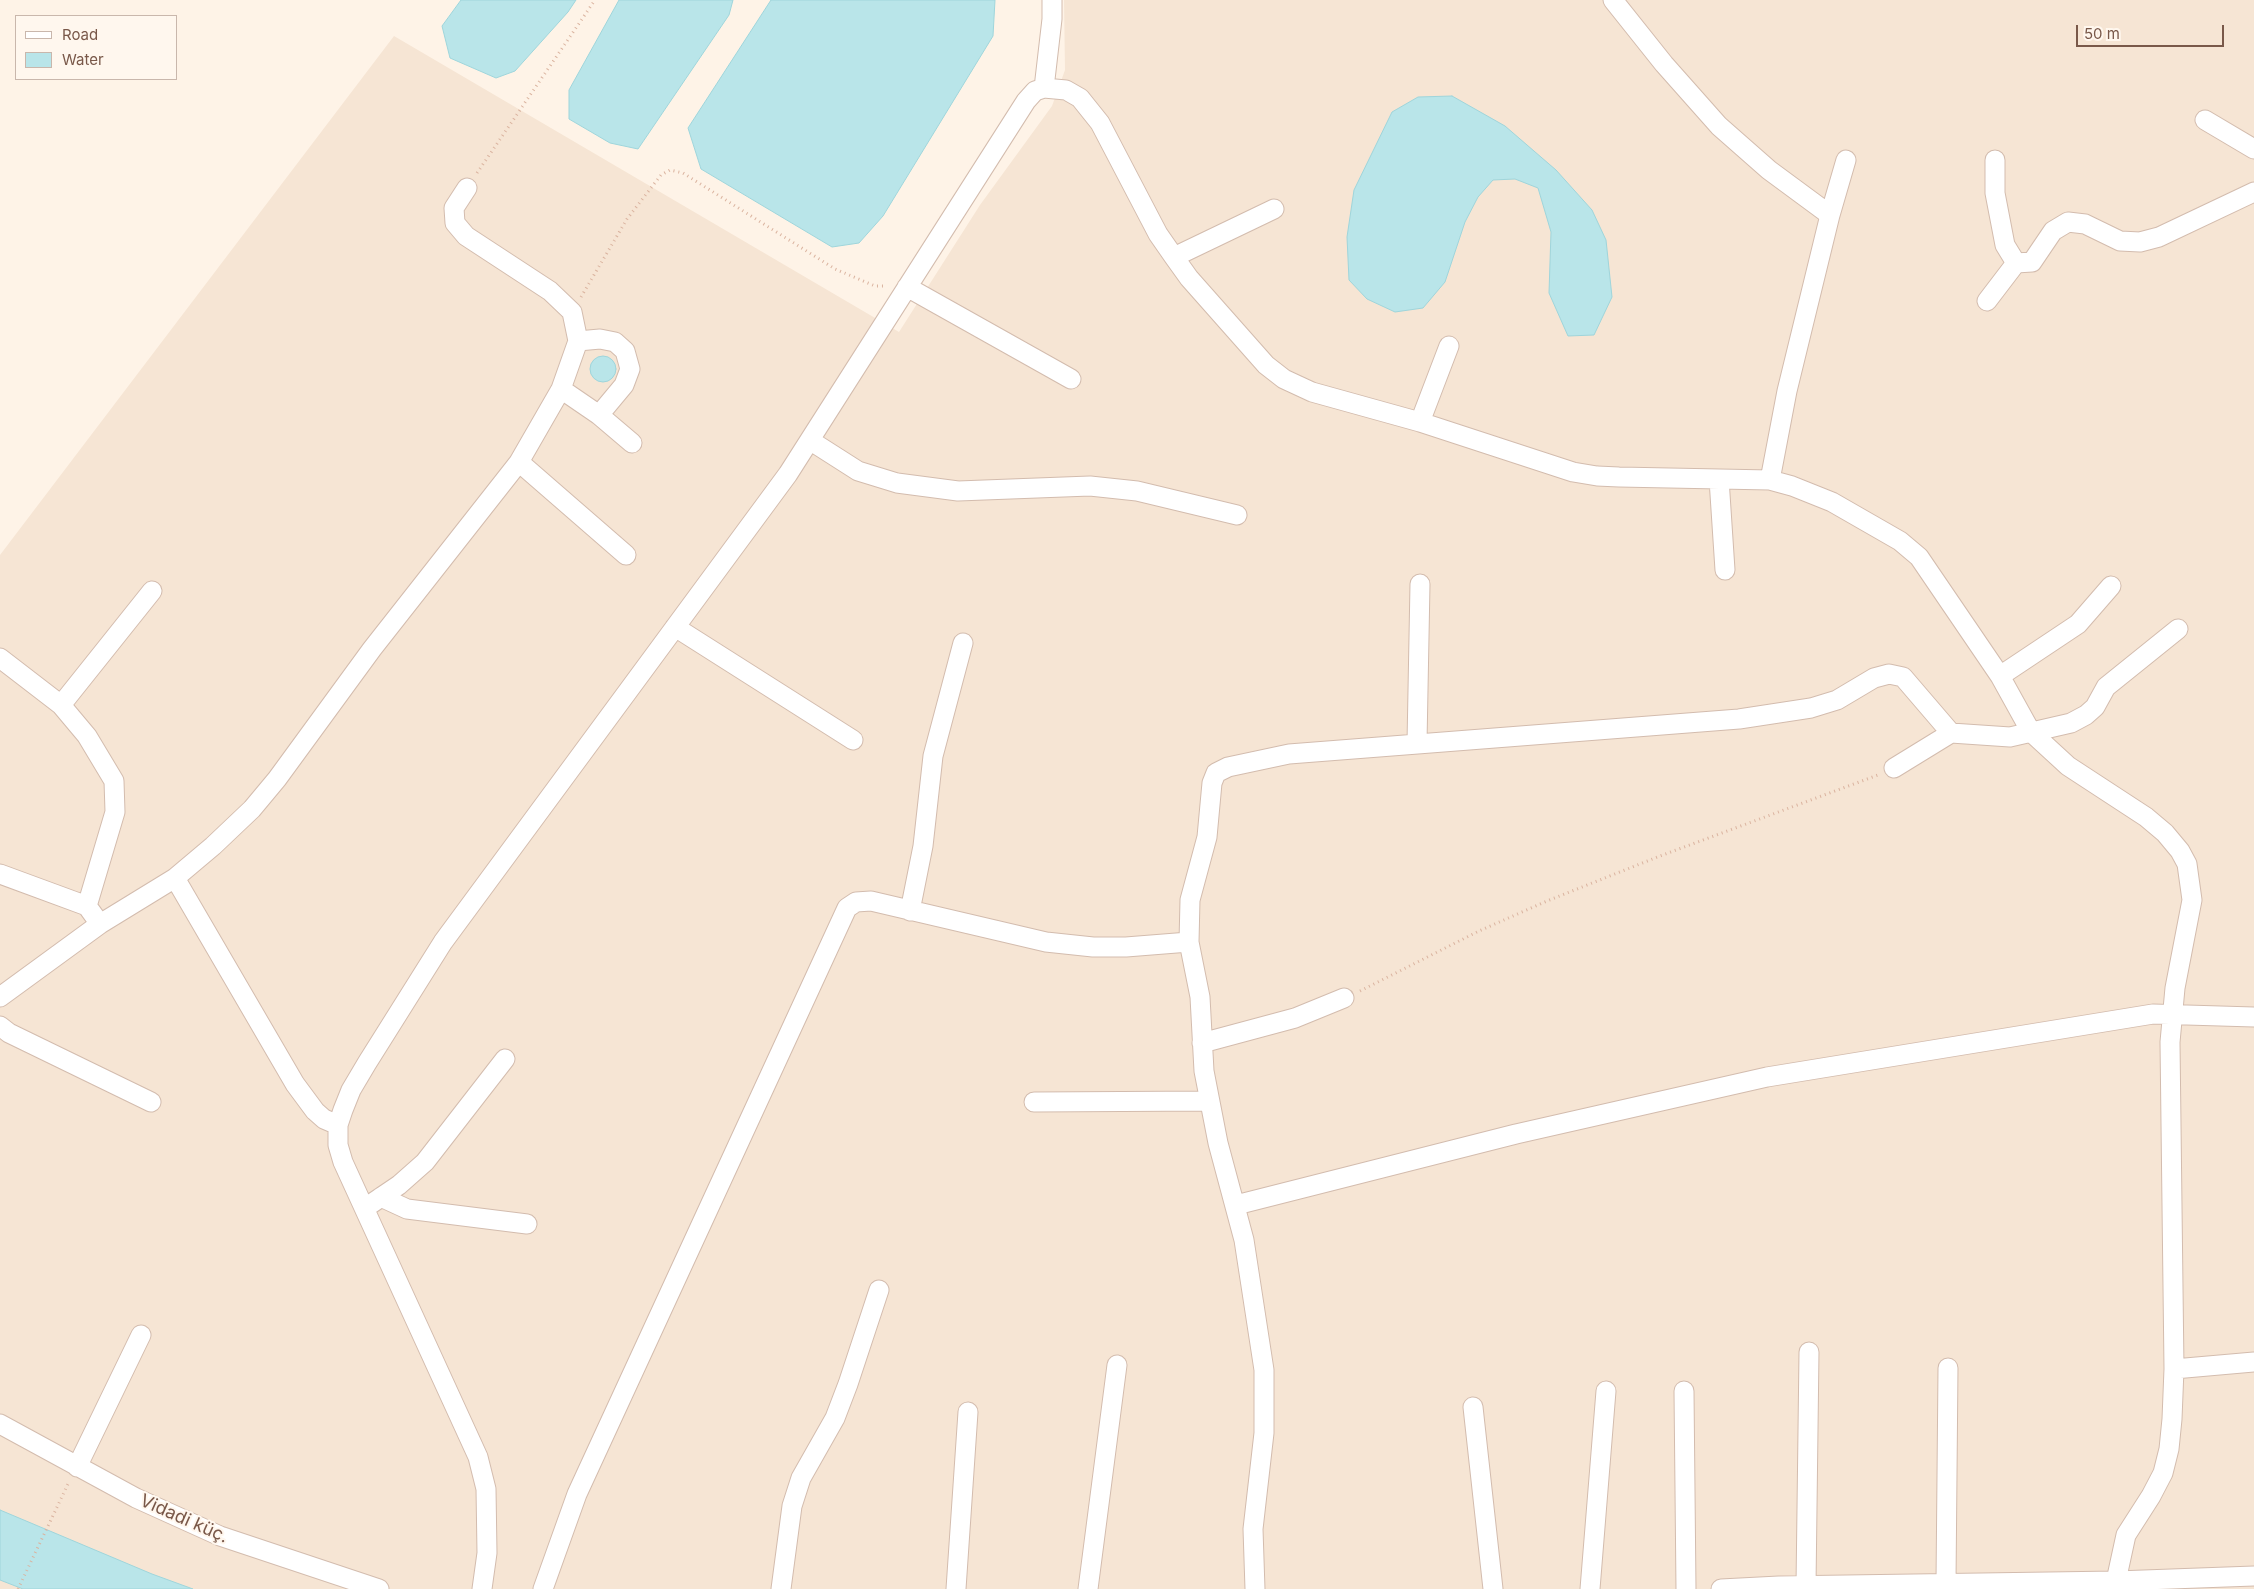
<!DOCTYPE html>
<html>
<head>
<meta charset="utf-8">
<style>
  body { margin:0 }
  #map { position:relative; width:2254px; height:1589px; overflow:hidden; background:#fef3e7; font-family:Inter,sans-serif }
  canvas { display:block }
  .legend { position:absolute; left:15px; top:15px; width:162px; height:65px; box-sizing:border-box; background:#fff7ee; border:1px solid #c9b7ac; margin:0; padding:6px 9px; list-style:none; font-size:15px; color:#795849 }
  .legend li { display:flex; align-items:center; gap:10px; height:25px }
  .legend b { width:25px; border:1px solid #c9b7ac }
  .scale { position:absolute; left:2076px; top:25px; width:148px; height:22px; box-sizing:border-box; border:2px solid #795849; border-top:0; padding-left:6px; font-size:15px; line-height:18px; white-space:nowrap; color:#795849; -webkit-text-stroke:4px #fff7ee; paint-order:stroke }
</style>
</head>
<body>
<div id="map">
<canvas width="2254" height="1589"></canvas>
<ul class="legend">
<li><b style="height:6px;background:#fff"></b>Road</li>
<li><b style="height:14px;background:#b9e5e9"></b>Water</li>
</ul>
<div class="scale">50 m</div>
</div>
<script>
const ctx = document.querySelector('canvas').getContext('2d');
ctx.lineJoin = 'round';
function paint(path, color) {
  ctx.fillStyle = color;
  ctx.fill(path, 'evenodd');
}
function toPath(rows) {
  const path = new Path2D();
  for (const r of rows) {
    if (r.length === 3) {
      path.moveTo(r[0] + r[2], r[1]);
      path.arc(r[0], r[1], r[2], 0, 2 * Math.PI);
      continue;
    }
    path.moveTo(r[0], r[1]);
    for (let i = 2; i < r.length; i += 2) path.lineTo(r[i], r[i + 1]);
  }
  return path;
}
function trace(path, color, width, dash) {
  ctx.strokeStyle = color;
  ctx.lineWidth = width;
  ctx.lineCap = dash ? 'butt' : 'round';
  ctx.setLineDash(dash || []);
  ctx.stroke(path);
}
function write(font, color, halo, rows, align = 'center') {
  ctx.font = font + ' Inter,sans-serif';
  ctx.lineWidth = 4;
  ctx.setLineDash([]);
  ctx.textBaseline = 'middle';
  ctx.strokeStyle = halo;
  ctx.fillStyle = color;
  for (const [text, x, y, turn = 0] of rows) {
    ctx.save();
    ctx.translate(x, y);
    ctx.rotate((+turn || 0) * Math.PI / 180);
    ctx.textAlign = isNaN(turn) ? turn : align;
    if (halo) ctx.strokeText(text, 0, 0);
    ctx.fillText(text, 0, 0);
    ctx.restore();
  }
}
paint(toPath([
  [1064,0,2254,0,2254,1589,0,1589,0,555,394,36,899,332,980,205,1052,106,1065,70]
]), '#f6e5d4');
const water = toPath([
  [461,0,576,0,568,12,515,71,496,78,450,58,442,26,461,0],
  [619,0,733,0,729,15,638,149,610,143,569,119,569,90,619,0],
  [771,0,995,0,993,36,883,216,859,243,832,247,701,169,688,128,771,0],
  [1452,96,1505,126,1556,170,1592,210,1606,240,1612,297,1594,335,1568,336,1549,293,1551,232,1538,188,1515,179,1493,180,1478,197,1465,222,1445,282,1423,308,1395,312,1367,299,1349,280,1347,237,1354,190,1392,112,1418,97,1452,96],
  [603,369,13],
  [0,1510,152,1574,193,1589,23,1589,0,1580,0,1510]
]);
paint(water, '#b9e5e9');
trace(water, '#9fd5db', 1);
const street = toPath([
  [1613,0,1664,64,1719,126,1769,170,1830,215,1787,391,1770,480],
  [1044,88,1052,19,1052,0],
  [2205,120,2254,149],
  [1995,160,1995,193,2005,245,2016,263,2032,262,2053,231,2068,222,2085,224,2120,241,2140,242,2159,237,2254,192],
  [1830,215,1846,160],
  [1174,257,1274,209],
  [907,287,1071,379],
  [1987,301,2016,263],
  [561,389,599,415,624,385,630,369,625,351,615,342,600,339,578,341],
  [599,415,632,443],
  [1420,422,1449,346],
  [811,441,858,471,897,483,958,491,1090,486,1137,491,1237,515],
  [519,462,626,555],
  [1719,479,1725,570],
  [675,627,853,740],
  [0,658,61,705,87,736,114,781,115,812,87,906,100,924],
  [2000,676,2078,624,2111,586],
  [61,705,152,591],
  [1417,743,1420,584],
  [1894,768,1951,733],
  [0,874,87,906],
  [175,878,295,1084,315,1111,324,1119,338,1125],
  [910,911,923,846,933,756,963,643],
  [0,997,100,924,175,878,213,846,252,809,277,779,372,649,519,462,561,389,578,341,572,312,550,291,466,236,455,223,454,208,467,188],
  [0,1026,9,1033,151,1102],
  [1202,1043,1295,1018,1344,998],
  [1034,1102,1210,1101],
  [381,1197,407,1209,527,1224],
  [1236,1205,1516,1134,1767,1077,2153,1014,2254,1017],
  [365,1208,399,1185,425,1162,505,1059],
  [2174,1369,2254,1362],
  [1684,1391,1686,1589],
  [1473,1407,1493,1589],
  [0,1424,136,1498,220,1536,379,1589],
  [77,1467,141,1335],
  [1946,1582,1948,1368],
  [1806,1586,1809,1352],
  [482,1589,487,1553,486,1489,478,1457,343,1162,338,1145,338,1125,343,1110,351,1090,367,1063,443,942,788,474,1026,101,1035,91,1044,88,1066,90,1080,98,1100,123,1158,234,1174,257,1189,278,1266,365,1284,379,1312,392,1420,422,1573,472,1597,476,1619,477,1770,480,1792,486,1832,502,1900,541,1919,557,2000,676,2031,732,2068,766,2146,817,2165,833,2180,851,2187,864,2192,900,2175,988,2170,1042,2174,1369,2172,1419,2169,1449,2163,1473,2151,1496,2126,1535,2116,1581],
  [543,1589,577,1494,847,908,856,902,871,901,1046,942,1093,947,1126,947,1189,942],
  [781,1589,792,1506,801,1478,835,1418,848,1384,879,1290],
  [956,1589,968,1412],
  [1088,1589,1117,1365],
  [1255,1589,1253,1529,1264,1433,1264,1370,1244,1240,1218,1143,1204,1071,1200,997,1189,942,1190,900,1207,837,1212,783,1216,773,1228,767,1289,754,1739,719,1811,708,1837,700,1874,678,1889,674,1903,677,1951,733,2010,737,2071,723,2086,715,2095,707,2106,687,2178,629],
  [1590,1589,1606,1391],
  [1721,1589,1779,1586,2116,1581,2254,1576]
]);
trace(street, '#d3bcae', 21);
trace(toPath([
  [477,173,595,0],
  [581,297,627,219,661,175,670,170,683,173,835,269,875,286,886,286],
  [1360,991,1479,931,1547,901,1660,856,1878,775],
  [18,1589,68,1484]
]), '#dab39f', 3, [1, 4]);
trace(street, '#fff', 19);
write('18px', '#795849', '#fff7ee', [
  ["Vidadi küç.",184,1519,24]
]);
</script>
</body>
</html>
